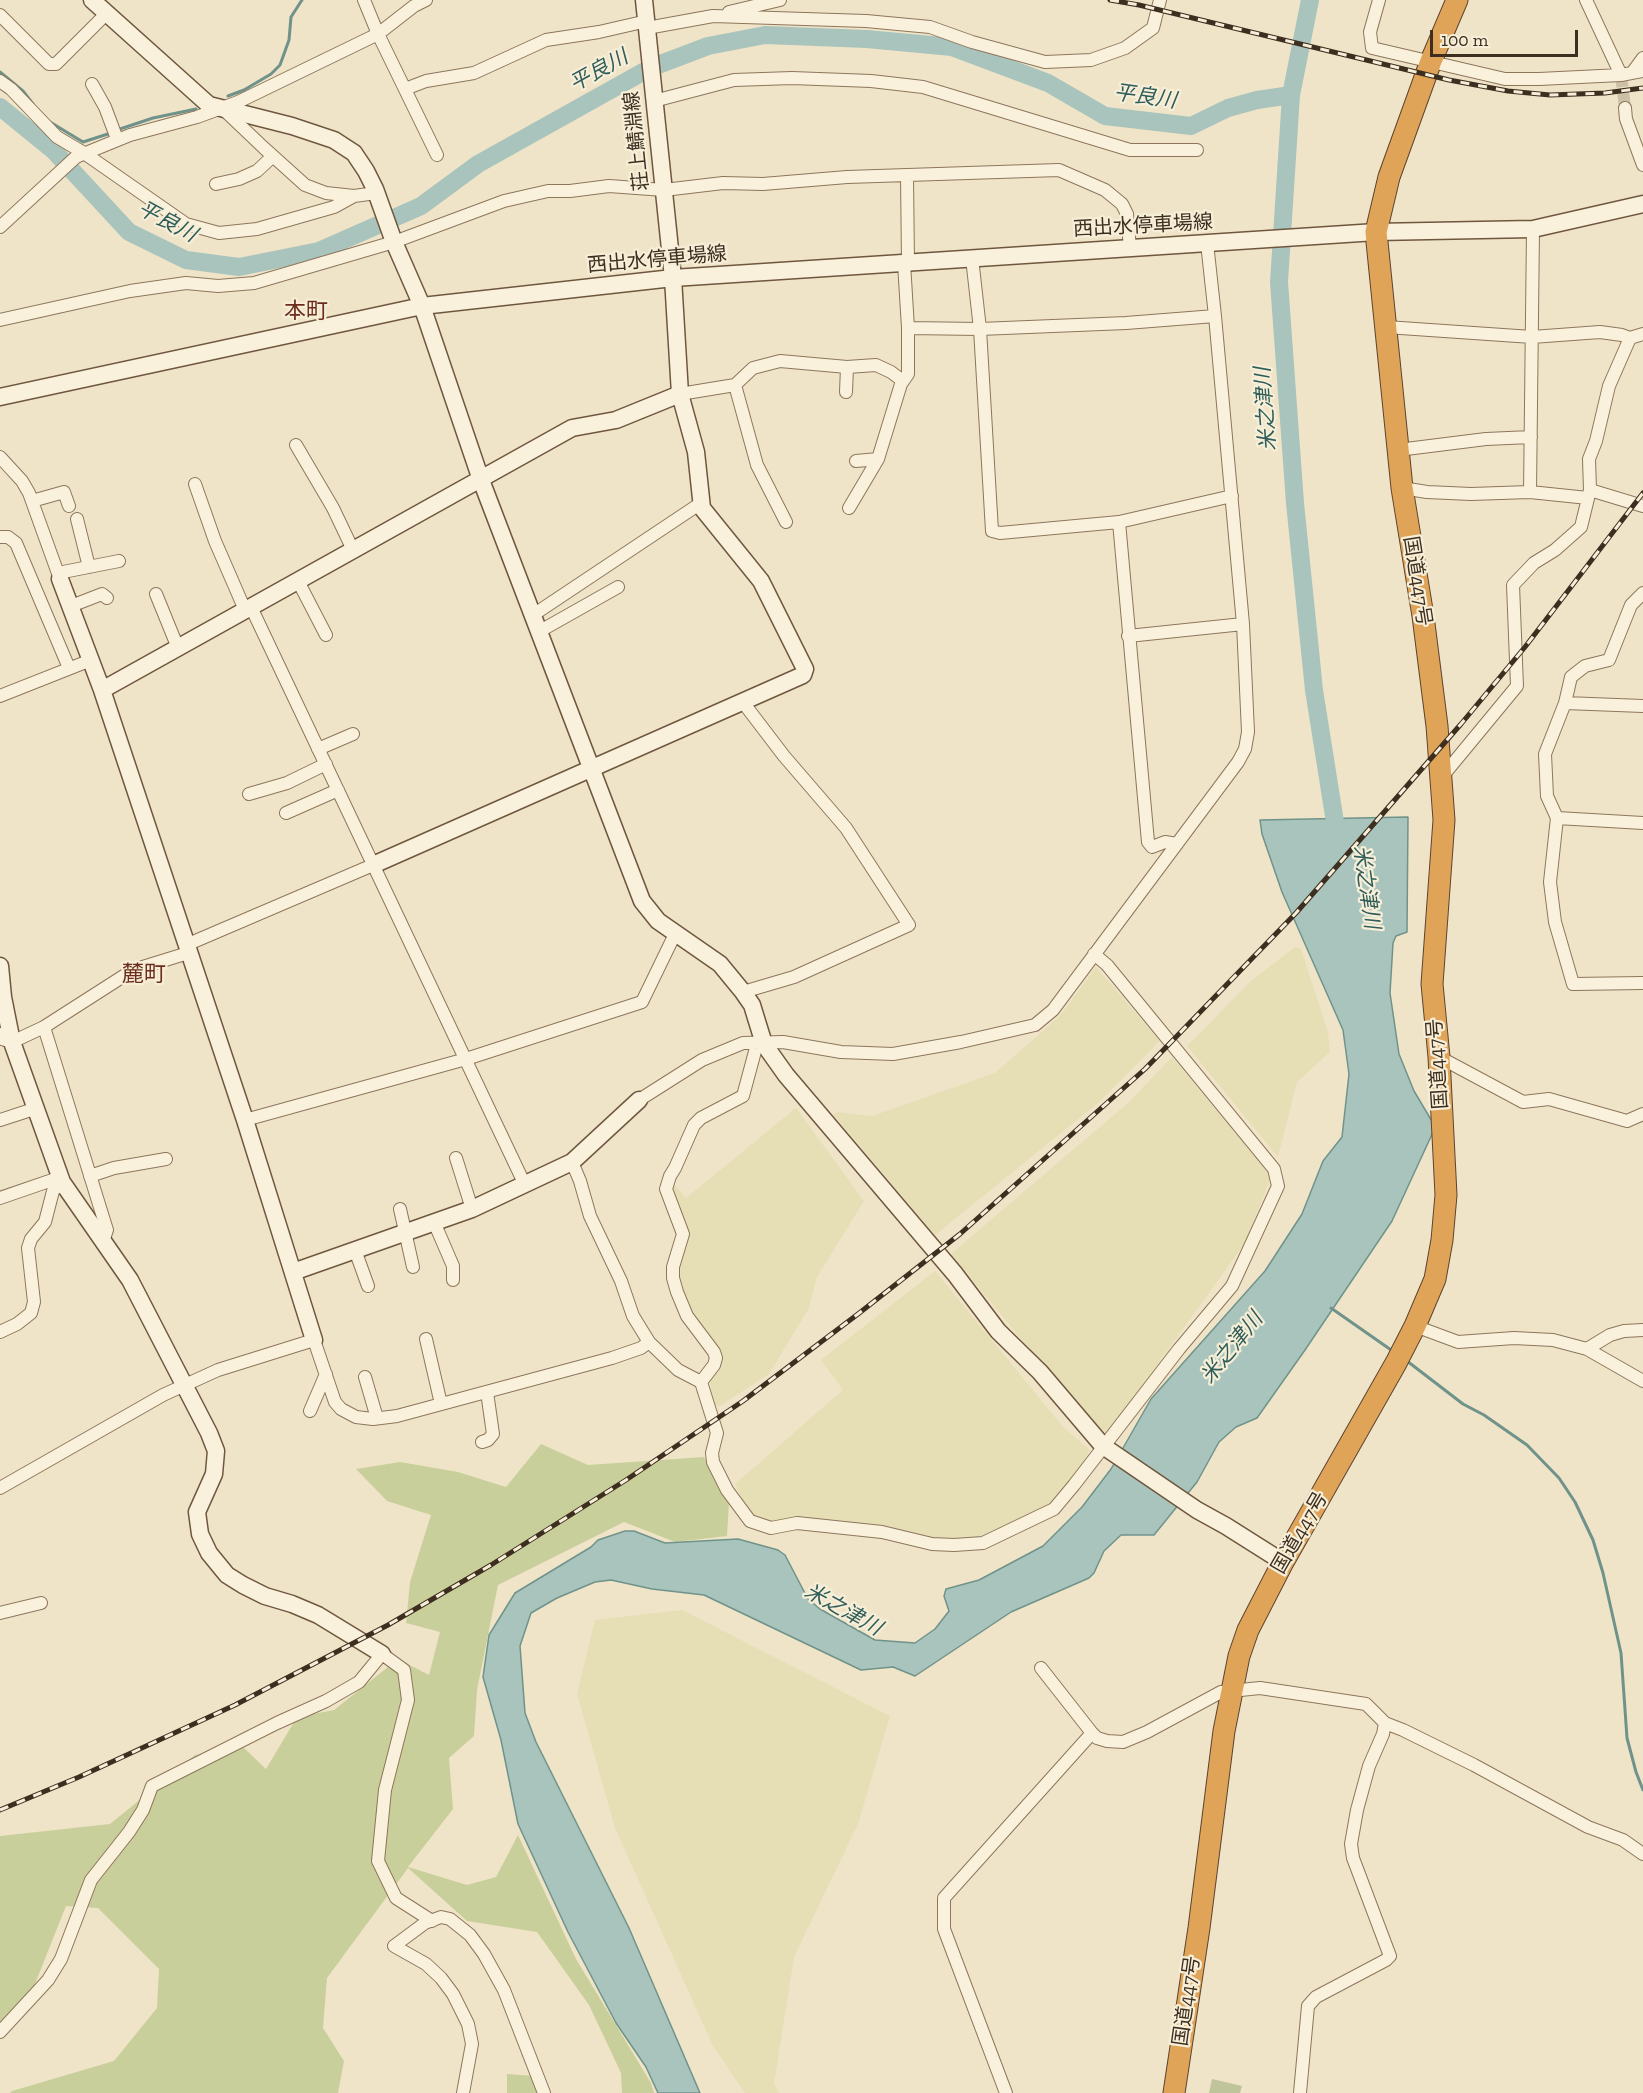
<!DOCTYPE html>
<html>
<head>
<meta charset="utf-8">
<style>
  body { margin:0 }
  #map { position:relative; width:1643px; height:2093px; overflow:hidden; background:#f0e4c8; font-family:"Zilla Slab",serif }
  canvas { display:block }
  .scale { position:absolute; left:1430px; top:30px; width:148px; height:27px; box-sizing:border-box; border:3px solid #3d2e20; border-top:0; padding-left:8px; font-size:18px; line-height:21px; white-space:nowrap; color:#3d2e20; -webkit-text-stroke:4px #f7eed8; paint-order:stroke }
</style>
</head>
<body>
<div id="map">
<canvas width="1643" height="2093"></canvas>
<div class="scale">100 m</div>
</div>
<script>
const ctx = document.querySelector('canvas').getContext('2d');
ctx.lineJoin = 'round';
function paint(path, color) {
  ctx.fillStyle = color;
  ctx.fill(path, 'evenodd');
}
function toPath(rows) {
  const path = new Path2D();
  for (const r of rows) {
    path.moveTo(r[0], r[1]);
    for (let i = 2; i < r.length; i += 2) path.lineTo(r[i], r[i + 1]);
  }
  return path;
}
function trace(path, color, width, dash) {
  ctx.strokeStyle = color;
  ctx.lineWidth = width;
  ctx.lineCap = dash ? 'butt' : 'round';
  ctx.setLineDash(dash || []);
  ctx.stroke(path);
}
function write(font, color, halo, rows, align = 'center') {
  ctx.font = font + ' "Zilla Slab","Noto Sans JP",serif';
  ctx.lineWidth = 4.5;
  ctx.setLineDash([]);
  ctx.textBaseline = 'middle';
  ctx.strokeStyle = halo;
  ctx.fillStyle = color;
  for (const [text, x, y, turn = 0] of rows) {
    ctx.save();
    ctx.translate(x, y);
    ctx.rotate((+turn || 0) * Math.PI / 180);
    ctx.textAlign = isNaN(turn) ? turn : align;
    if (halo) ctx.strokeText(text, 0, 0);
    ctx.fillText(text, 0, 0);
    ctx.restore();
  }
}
paint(toPath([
  [1295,947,1301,949,1328,1032,1330,1052,1297,1082,1278,1157,1187,1046,1251,981],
  [1096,967,1160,1041,1098,1103,935,1235,833,1114,838,1112,872,1116,995,1073,1059,1017],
  [1172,1057,1271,1177,1245,1243,1107,1434,1068,1396,951,1254,1128,1103],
  [796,1108,864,1201,817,1277,809,1308,769,1374,720,1406,715,1405,709,1380,720,1361,722,1352,689,1308,676,1272,687,1232,669,1195,671,1180,686,1198],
  [935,1271,1064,1428,1090,1450,1065,1491,1049,1506,1001,1531,971,1541,935,1538,799,1516,777,1522,759,1519,748,1511,735,1484,843,1390,821,1360],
  [682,1610,890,1716,858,1824,794,1957,774,2084,779,2093,745,2093,713,2046,615,1828,577,1694,595,1620]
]), '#e6deb5');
paint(toPath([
  [541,1444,588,1465,704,1457,729,1502,727,1536,675,1542,624,1522,498,1585,477,1690,474,1736,449,1758,453,1809,408,1867,467,1885,496,1877,518,1835,576,1959,651,2083,654,2093,622,2093,621,2073,589,2005,537,1932,467,1921,408,1868,327,1978,323,2028,344,2061,338,2093,10,2093,12,2091,114,2061,157,2008,159,1969,98,1908,66,1906,31,1994,0,2024,0,1836,110,1824,195,1755,243,1747,266,1769,297,1717,334,1710,398,1659,429,1675,440,1632,406,1623,410,1582,431,1515,387,1501,356,1469,400,1462,458,1472,506,1487],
  [507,2074,535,2076,543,2093,507,2093]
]), '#c9cf9b');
paint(toPath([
  [1212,2079,1242,2086,1240,2093,1209,2093]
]), '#bfc49a');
const water = toPath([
  [1408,817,1407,932,1396,936,1393,943,1390,993,1399,1054,1414,1091,1433,1123,1434,1130,1392,1221,1305,1350,1257,1418,1236,1427,1219,1442,1197,1482,1154,1535,1121,1535,1104,1551,1094,1573,1089,1578,1011,1612,915,1676,893,1667,861,1670,704,1595,652,1589,611,1580,595,1582,557,1598,531,1613,520,1646,525,1713,536,1742,629,1928,700,2093,658,2093,646,2067,616,2023,568,1932,518,1824,501,1740,483,1677,489,1635,515,1593,591,1547,598,1540,625,1531,634,1531,665,1543,738,1539,778,1550,785,1555,808,1599,820,1609,875,1640,915,1643,935,1629,949,1611,944,1596,946,1589,979,1580,1043,1546,1082,1507,1111,1469,1151,1399,1265,1271,1302,1214,1323,1161,1342,1137,1349,1074,1343,1030,1282,892,1262,834,1260,820,1408,817]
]);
paint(water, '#a9c4bc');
trace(water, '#6f938a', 1.5);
trace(toPath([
  [0,72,23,91,33,104],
  [228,96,244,90,271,74,280,65,289,40,291,17,302,0],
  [50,122,83,142,111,133],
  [117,130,153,118,196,109],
  [1331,1308,1394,1352],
  [1407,1361,1463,1404,1484,1415,1527,1445,1559,1478,1575,1502,1593,1540,1603,1573,1621,1653,1627,1738,1636,1772,1643,1790]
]), '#6f938a', 3);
trace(toPath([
  [1310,0,1291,95,1279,282,1295,503,1314,690,1338,841],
  [0,107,53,150,129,232,186,260,239,267,319,251,421,206,478,164,650,68,708,46,765,35,867,39,952,47,1048,83,1105,116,1191,126,1228,108,1257,100,1291,95]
]), '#a9c4bc', 18);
trace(toPath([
  [1621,75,1625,108]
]), '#ccc0a6', 12, [12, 6]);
const street = toPath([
  [364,0,378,34,437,155],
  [1379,0,1370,32,1372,48,1505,79,1539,79,1621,75,1643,71],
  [1586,0,1621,75],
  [729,12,780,0],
  [0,15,49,64,56,64,107,13],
  [647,28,713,16,866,21,930,27,972,42,1045,62,1091,60,1125,48,1153,28,1160,0],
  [1632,73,1643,58],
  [0,81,11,89,57,137,84,153,186,224,219,233,257,229,334,207,354,196],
  [92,84,105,107,117,139],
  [405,89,426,81,474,73,546,40,599,32,647,21],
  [654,101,734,80,792,78,871,81,923,87,1130,150,1197,150],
  [1625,108,1626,119,1643,165],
  [223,109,264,148,305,185,326,193,354,196,376,193],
  [907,177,908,262],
  [216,184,239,179,257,171,273,156],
  [0,227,76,157,130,135,197,117,238,102,378,34,414,6,426,0],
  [972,258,980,329,992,531,1000,533,1119,522,1232,496],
  [904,263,908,328,980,329,1126,323,1215,316],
  [0,320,130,291,186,283,218,286,254,283,394,242,504,201,548,191,570,191,609,186,664,190,723,183,763,184,847,177,1059,170,1105,190,1122,204,1127,214,1130,248],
  [1386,327,1532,337,1600,332,1622,335,1630,338],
  [847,367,876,365,891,372,903,381],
  [735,385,753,368,780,361,847,367,846,392],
  [680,394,735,385,757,465,786,522],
  [296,445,333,508,353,550],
  [1398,450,1486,439,1531,437],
  [0,457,22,481,29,493,60,579],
  [856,461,878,459,901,384,908,374,908,328],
  [195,484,215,541,245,610],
  [1402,488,1427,492,1471,494,1530,492,1588,498],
  [1590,490,1643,506],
  [1530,492,1533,229],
  [32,501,64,492,69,506],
  [849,508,878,459],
  [77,519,89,567],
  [1119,522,1148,842,1152,847,1165,842,1177,844],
  [0,537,8,537,16,543,69,668],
  [58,573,119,561],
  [298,581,326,635],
  [1643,593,1631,605,1609,660,1585,666,1571,677,1565,703,1545,754,1547,796,1557,818,1550,882,1555,922,1573,984,1643,983],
  [156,594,178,648],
  [71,606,102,594,107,598],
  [251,607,525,1185],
  [533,615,701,503],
  [540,631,618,587],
  [1128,636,1243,624],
  [0,696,91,660],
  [742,701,784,756,846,828,909,925,794,977,743,992],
  [1565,703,1643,706],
  [318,749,353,734],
  [1441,778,1517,686,1513,585,1534,563,1555,550,1581,527,1590,490,1589,459,1596,441,1609,386,1630,338,1643,334],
  [249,794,287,783,326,764],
  [286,813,338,790],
  [1557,818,1643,823],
  [186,945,373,865],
  [44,1027,107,1230,103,1241],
  [0,1034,2,1039,12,1042,44,1027,133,970,188,953],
  [1439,1057,1523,1102,1549,1099,1627,1121,1643,1114],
  [639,1100,702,1060,743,1043,783,1042,841,1052,893,1054,961,1042,1035,1025,1053,1010,1238,762,1245,749,1248,732,1243,624,1215,316,1207,243],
  [0,1120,37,1108],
  [245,1120,466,1059,642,1002,675,934],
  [456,1158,472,1209],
  [572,1162,580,1181,590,1216,621,1281,633,1316,649,1342,678,1370,701,1382,717,1433,712,1453,713,1462,727,1490,750,1521,771,1528,797,1523,882,1532,932,1544,954,1545,983,1543,1054,1509,1074,1485,1179,1349,1232,1286,1278,1186,1274,1169,1107,965,1094,954],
  [90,1176,114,1168,166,1159],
  [0,1198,61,1177],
  [400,1209,413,1267],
  [434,1222,453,1266,453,1280],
  [355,1250,368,1286],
  [1415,1326,1458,1342,1514,1338,1553,1340,1587,1349,1643,1381],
  [0,1332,17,1324,31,1313,34,1302,28,1248,31,1239,45,1222,53,1191,62,1182],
  [426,1339,441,1404],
  [1587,1349,1610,1335,1624,1331,1643,1330],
  [365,1377,377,1418],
  [701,1382,714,1365,716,1358,714,1352,687,1316,677,1292,673,1278,673,1267,683,1234,666,1189,670,1176,675,1168,694,1125,701,1118,743,1096,757,1044],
  [310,1411,326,1374],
  [482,1442,488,1440,493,1434,487,1392],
  [0,1488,163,1395,218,1370,314,1340,335,1402,341,1409,356,1417,373,1419,397,1416,612,1358,641,1348,649,1342],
  [0,1613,41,1603],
  [1041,1668,1092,1733,1097,1738,1107,1741,1123,1742,1147,1732,1221,1692,1260,1688,1366,1704,1385,1723,1403,1730,1474,1765,1588,1827,1623,1840,1643,1854],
  [0,2032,48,1980,61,1959,91,1880,129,1832,143,1810,152,1786,277,1723,326,1701,359,1682,382,1654,404,1670,408,1700,385,1790,378,1861,396,1898,432,1921],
  [463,2093,472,2044,468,2024,453,1994,441,1978,426,1964,394,1946,425,1923,441,1917,450,1919,470,1935,484,1954,504,1990,544,2093],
  [1006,2093,944,1929,944,1898,1092,1733],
  [1300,2093,1308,2006,1316,1997,1386,1960,1390,1956,1353,1858,1351,1844,1357,1810,1369,1766,1383,1734,1385,1723]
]);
const secondary = toPath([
  [92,0,209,105,292,126,334,140,354,153,366,171,375,189,394,242,422,306,673,278,1376,232,1533,229,1643,204],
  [0,397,422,306,481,480,642,901,658,921,720,964,743,992,752,1005,764,1044,786,1075,955,1274,998,1331,1040,1372,1103,1446,1197,1510,1226,1526,1283,1562],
  [60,579,102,690,245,1120,314,1340],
  [102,690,572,428,616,420,680,394],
  [373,865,803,675,805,669,761,581,702,508,696,452,680,394,673,278,644,0],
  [0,966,3,997,12,1042,62,1182,130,1280,209,1433,216,1451,214,1474,197,1512,200,1534,209,1553,227,1575,243,1585,265,1596,292,1604,318,1615,382,1654],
  [293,1272,472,1209,572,1162,639,1100]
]);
const highway = toPath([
  [1174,2093,1199,1928,1224,1731,1239,1656,1248,1630,1283,1562,1396,1363,1415,1326,1435,1279,1442,1240,1446,1195,1439,1057,1432,984,1444,820,1437,726,1423,616,1402,488,1376,232,1389,177,1431,61,1457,0]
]);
trace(street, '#8d765c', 14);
trace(secondary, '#6f573f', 19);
trace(highway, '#5b4430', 23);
trace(street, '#faf1dc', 12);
trace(secondary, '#faf1dc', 16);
trace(highway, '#e0a458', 21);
const rail = toPath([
  [1110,0,1139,5,1449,80,1508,91,1550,95,1605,93,1643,88],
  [0,1810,79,1777,235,1705,388,1625,491,1565,626,1480,743,1401,858,1314,960,1234,1145,1069,1296,913,1461,724,1525,647,1643,493]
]);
trace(rail, '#3d2e20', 5);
trace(rail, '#f7eed8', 3, [9]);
write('20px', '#3d2e20', '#f7eed8', [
  ["荘上鯖淵線",637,141,-96],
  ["西出水停車場線",1143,226,-3],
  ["西出水停車場線",657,260,-5],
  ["国道447号",1417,581,81],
  ["国道447号",1438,1064,-94],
  ["国道447号",1300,1533,-60],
  ["国道447号",1187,2001,-82]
]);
write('italic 21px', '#2f5d5a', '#f7eed8', [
  ["平良川",599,71,-29],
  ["平良川",1145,97,8],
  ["平良川",167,222,28],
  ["米之津川",1266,409,-94],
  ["米之津川",1366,887,82],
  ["米之津川",1232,1348,-51],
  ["米之津川",843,1610,29]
]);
write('22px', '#6b2e1e', '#f7eed8', [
  ["本町",306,312],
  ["麓町",144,975]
]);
</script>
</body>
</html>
